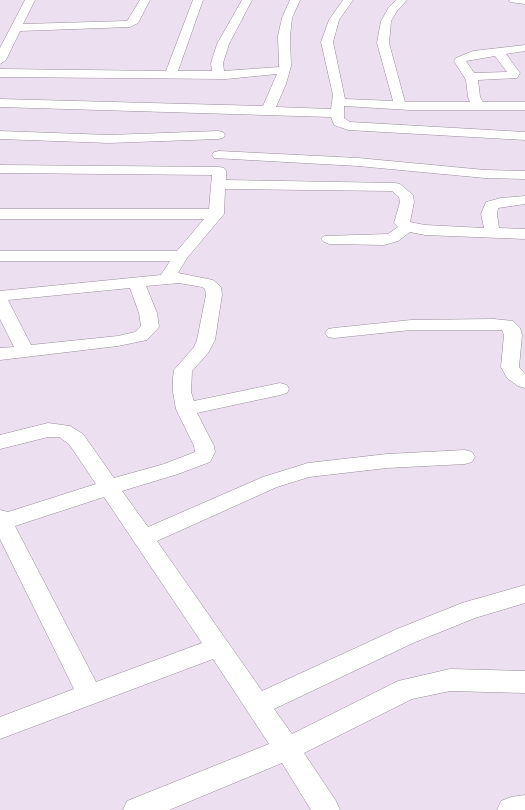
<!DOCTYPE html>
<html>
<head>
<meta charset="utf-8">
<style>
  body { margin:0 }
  canvas { display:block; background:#ecdfef }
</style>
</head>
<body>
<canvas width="525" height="810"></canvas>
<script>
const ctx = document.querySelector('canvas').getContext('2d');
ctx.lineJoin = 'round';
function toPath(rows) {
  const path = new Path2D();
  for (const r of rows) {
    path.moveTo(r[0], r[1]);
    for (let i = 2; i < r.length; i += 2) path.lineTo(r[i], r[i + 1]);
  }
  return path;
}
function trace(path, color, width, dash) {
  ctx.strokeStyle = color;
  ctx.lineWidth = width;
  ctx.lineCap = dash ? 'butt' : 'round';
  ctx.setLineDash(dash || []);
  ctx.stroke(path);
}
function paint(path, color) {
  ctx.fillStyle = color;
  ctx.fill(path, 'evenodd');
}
const minor = toPath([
  [25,0,35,0,23,24,127,21,140,0,150,0,138,23,130,27,20,31,6,60,0,64,0,48,25,0],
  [193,0,203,0,178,71,212,71,211,63,217,44,242,0,252,0,229,44,223,63,224,71,279,67,278,36,282,18,290,0,300,0,292,18,290,36,291,66,286,84,276,107,331,109,333,95,321,42,329,20,343,0,353,0,339,20,333,42,345,99,393,101,377,43,381,21,389,7,396,0,407,0,397,11,391,21,389,43,405,102,470,102,468,97,466,80,454,61,456,58,473,51,525,45,525,51,506,54,520,73,517,78,478,80,480,97,483,102,525,102,525,110,410,110,344,106,344,118,350,122,525,132,525,140,348,130,334,125,331,117,0,107,0,99,263,106,277,74,226,79,0,77,0,69,166,71,193,0],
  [495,56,507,72,474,73,466,61,495,56],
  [509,0,525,0,525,4,510,2,509,0],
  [0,131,109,135,218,131,223,132,225,135,223,138,218,139,109,143,0,139,0,131],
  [219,151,358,158,485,170,525,171,525,179,485,178,358,166,214,158,212,155,214,152,219,151],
  [0,165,219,167,224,168,226,171,226,180,395,183,400,184,413,195,414,202,410,222,425,225,484,228,481,214,486,202,501,198,525,196,525,204,498,208,497,214,499,228,525,229,525,239,425,235,410,232,398,241,384,245,329,244,324,242,321,239,324,236,388,234,398,227,394,223,400,202,399,197,392,191,225,189,224,214,187,258,178,273,213,280,221,287,222,295,215,340,208,353,192,371,191,392,194,401,280,383,287,385,289,389,287,393,280,395,197,413,214,446,215,452,210,462,178,474,122,491,148,527,263,477,308,463,387,454,465,450,472,452,475,457,472,462,465,464,387,468,309,477,277,487,157,541,262,691,397,629,462,603,525,585,525,603,475,618,413,643,274,709,292,734,398,681,450,669,525,671,525,693,450,691,412,699,304,753,336,801,340,810,311,810,282,763,169,810,123,810,127,801,269,744,213,659,0,739,0,717,74,689,0,539,0,510,8,512,96,484,69,444,59,437,48,437,0,449,0,435,48,423,70,426,83,434,114,478,164,464,195,452,194,446,176,409,173,392,173,378,174,370,194,347,197,340,206,295,205,289,202,287,179,283,146,286,157,313,159,327,147,340,118,346,0,360,0,348,14,347,0,319,0,291,161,275,170,261,0,261,0,251,177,251,204,219,0,219,0,209,209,209,212,175,0,173,0,165],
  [130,288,139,313,141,326,135,332,118,336,31,345,8,300,130,288],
  [104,497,202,643,96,682,15,526,104,497],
  [494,319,513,321,520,328,522,335,519,367,525,374,525,388,518,386,507,378,501,367,504,335,502,330,411,330,334,338,328,337,325,333,328,329,334,328,411,320,494,319],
  [525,795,525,810,497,810,501,801,511,797,525,795]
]);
trace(minor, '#988c9a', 1);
paint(minor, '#fff');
</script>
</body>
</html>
